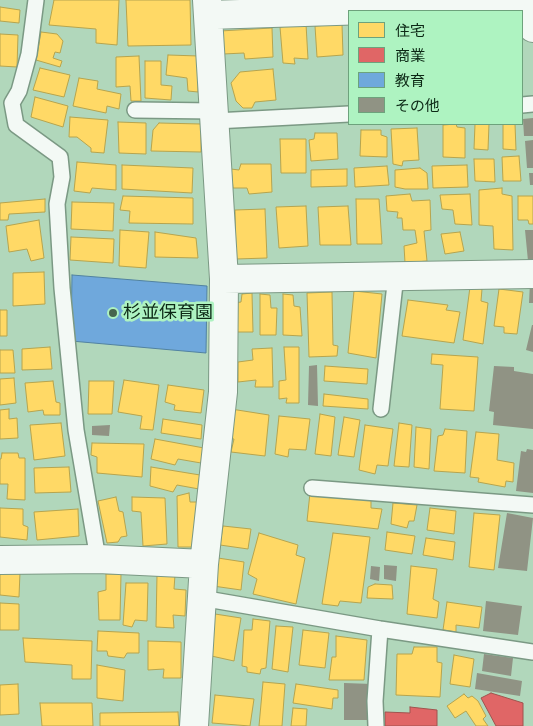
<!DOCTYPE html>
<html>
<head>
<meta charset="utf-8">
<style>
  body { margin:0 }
  #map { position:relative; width:533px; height:726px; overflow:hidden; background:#b1d7bb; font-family:Helvetica,"Noto Sans JP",sans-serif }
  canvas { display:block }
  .legend { position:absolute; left:348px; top:10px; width:175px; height:115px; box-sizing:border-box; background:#aef3c1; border:1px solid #6da27c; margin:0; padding:6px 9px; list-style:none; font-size:15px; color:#0c2815 }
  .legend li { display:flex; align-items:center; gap:10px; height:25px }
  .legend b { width:25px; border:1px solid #6da27c }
</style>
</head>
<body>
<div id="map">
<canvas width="533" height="726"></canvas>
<ul class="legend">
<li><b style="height:14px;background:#ffd966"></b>住宅</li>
<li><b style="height:14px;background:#e06666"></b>商業</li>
<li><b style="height:14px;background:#6fa8dc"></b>教育</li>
<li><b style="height:14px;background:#909384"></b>その他</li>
</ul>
</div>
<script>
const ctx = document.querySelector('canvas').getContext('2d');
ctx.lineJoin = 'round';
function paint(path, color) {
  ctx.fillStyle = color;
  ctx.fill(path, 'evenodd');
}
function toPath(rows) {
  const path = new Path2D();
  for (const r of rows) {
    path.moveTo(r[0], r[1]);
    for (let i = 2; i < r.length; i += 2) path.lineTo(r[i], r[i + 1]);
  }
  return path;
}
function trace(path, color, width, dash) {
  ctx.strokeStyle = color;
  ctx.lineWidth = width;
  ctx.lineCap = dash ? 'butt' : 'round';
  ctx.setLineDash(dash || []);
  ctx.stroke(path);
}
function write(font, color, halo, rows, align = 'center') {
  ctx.font = font + ' Helvetica,"Noto Sans JP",sans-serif';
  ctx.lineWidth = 5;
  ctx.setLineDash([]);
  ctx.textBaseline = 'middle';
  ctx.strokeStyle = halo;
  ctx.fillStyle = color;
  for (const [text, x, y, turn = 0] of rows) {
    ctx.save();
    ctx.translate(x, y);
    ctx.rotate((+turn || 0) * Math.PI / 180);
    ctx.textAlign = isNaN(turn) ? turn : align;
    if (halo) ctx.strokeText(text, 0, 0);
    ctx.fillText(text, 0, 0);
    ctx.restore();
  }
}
const homes = toPath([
  [54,0,119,0,117,45,96,43,96,29,49,25,54,0],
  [126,0,190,0,191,45,128,46,126,0],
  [0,7,20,10,19,23,0,21,0,7],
  [306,24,308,59,294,58,295,64,283,63,280,27,306,24],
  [342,24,343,55,317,57,315,26,342,24],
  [272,28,273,57,245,59,244,53,223,54,220,31,272,28],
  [41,32,57,34,63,41,60,53,55,52,53,58,62,61,60,67,36,60,41,32],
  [0,34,18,35,17,67,0,66,0,34],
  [168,55,199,56,198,92,188,91,187,78,166,75,168,55],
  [139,56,141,101,131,101,130,86,116,87,116,57,139,56],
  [145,61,161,61,161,85,172,86,171,100,145,98,145,61],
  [40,68,70,75,64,97,33,90,40,68],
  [273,69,276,100,255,102,252,108,243,108,236,101,231,83,240,72,273,69],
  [79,78,98,81,97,89,121,94,119,109,107,106,106,113,73,106,79,78],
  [35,97,68,106,63,127,31,117,35,97],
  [70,117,108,120,104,153,91,152,91,148,77,137,69,137,70,117],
  [118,122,146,123,146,154,119,153,118,122],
  [159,123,201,124,201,152,151,151,153,130,159,123],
  [456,124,457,127,465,128,465,158,443,157,443,125,456,124],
  [475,124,489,124,488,150,474,149,475,124],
  [503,124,515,124,516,150,503,149,503,124],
  [417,128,419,160,403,161,402,166,393,164,391,129,417,128],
  [361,130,381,130,381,135,387,137,387,157,360,156,361,130],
  [315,133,337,133,338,159,311,161,309,140,314,139,315,133],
  [280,139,306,139,306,173,281,173,280,139],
  [519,156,521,181,503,181,502,157,519,156],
  [474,159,494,159,495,182,475,181,474,159],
  [77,162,116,165,116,190,92,188,90,193,74,191,77,162],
  [241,164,271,164,272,192,249,194,247,188,233,188,231,169,239,170,241,164],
  [122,165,193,168,192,193,122,189,122,165],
  [467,165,468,187,433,188,432,166,467,165],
  [387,166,389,185,355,187,354,168,387,166],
  [420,168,427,173,428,189,405,189,395,187,395,170,420,168],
  [347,169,347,186,311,187,311,170,347,169],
  [502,188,502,194,512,196,513,250,494,249,493,226,479,225,479,190,502,188],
  [410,194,412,201,430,200,431,230,424,231,427,261,405,263,404,246,417,243,415,230,403,230,402,218,397,218,398,212,387,211,386,196,410,194],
  [470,194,472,225,455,224,453,210,442,209,440,195,470,194],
  [123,196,193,198,193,224,129,223,130,211,120,210,123,196],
  [518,196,533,196,533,224,529,224,528,220,518,220,518,196],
  [45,199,45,212,9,214,8,220,0,220,0,203,45,199],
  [356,199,379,199,382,244,357,244,356,199],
  [72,202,114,203,113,231,71,229,72,202],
  [306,206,308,246,279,248,276,207,306,206],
  [348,206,351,245,320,245,318,207,348,206],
  [265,209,267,258,236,259,235,210,265,209],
  [39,220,44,258,31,261,27,249,9,252,6,226,39,220],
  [120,230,149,232,146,268,119,266,120,230],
  [155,232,196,238,198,258,155,257,155,232],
  [460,232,464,251,445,254,441,234,460,232],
  [71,237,114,239,113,263,70,260,71,237],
  [44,272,45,304,13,306,13,273,44,272],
  [470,287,482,289,481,301,488,303,483,344,463,340,470,287],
  [499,289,523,292,517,334,504,333,504,327,494,326,499,289],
  [354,291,382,294,376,358,348,353,354,291],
  [332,292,333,345,338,346,337,356,309,357,307,293,332,292],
  [252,293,253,332,234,332,234,303,241,302,242,294,252,293],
  [260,294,270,295,271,308,277,308,276,335,260,335,260,294],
  [283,294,293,295,294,306,300,307,302,336,283,335,283,294],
  [408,300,448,305,446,310,460,312,454,343,402,336,408,300],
  [0,310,7,310,7,336,0,336,0,310],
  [50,347,52,369,22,370,22,349,50,347],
  [284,347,299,347,299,403,286,403,287,398,279,399,279,381,286,380,284,347],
  [272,348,273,387,255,387,256,380,238,382,238,362,253,360,252,349,272,348],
  [0,350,13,350,15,373,0,373,0,350],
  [432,354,478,357,474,411,440,409,443,365,431,364,432,354],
  [325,366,368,369,367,384,324,381,325,366],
  [14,378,16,403,0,405,0,379,14,378],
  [124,380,159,385,153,430,140,429,142,416,118,412,124,380],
  [53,381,56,402,60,403,60,415,44,415,43,410,28,412,25,383,53,381],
  [89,381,114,381,112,414,88,414,89,381],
  [168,385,204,390,201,413,174,410,175,405,165,402,168,385],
  [324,394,368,399,368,409,323,406,324,394],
  [9,409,9,419,17,418,18,438,0,439,0,410,9,409],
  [231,409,269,415,265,456,231,452,234,439,227,438,231,409],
  [320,414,335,417,331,456,315,454,320,414],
  [279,416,310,419,306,450,289,449,288,457,275,454,279,416],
  [344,417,360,420,354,457,338,455,344,417],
  [163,419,202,425,201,439,161,433,163,419],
  [61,423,65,456,34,460,30,425,61,423],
  [399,423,412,425,409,467,394,466,399,423],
  [365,425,393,429,388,466,377,465,375,474,359,470,365,425],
  [416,427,431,429,429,469,414,467,416,427],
  [445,429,467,431,465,473,434,471,438,436,443,435,445,429],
  [476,432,499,434,497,460,514,463,513,482,506,481,505,487,478,482,479,478,470,477,476,432],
  [155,439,204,448,201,463,178,459,175,465,151,459,155,439],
  [92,443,144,444,142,477,97,473,97,457,91,455,92,443],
  [2,453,18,453,19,458,25,458,25,500,7,499,8,484,0,484,0,459,1,459,2,453],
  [69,467,71,492,35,493,34,468,69,467],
  [151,467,200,475,199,489,177,485,173,492,150,486,151,467],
  [189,493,190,502,198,502,194,547,178,547,177,496,189,493],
  [310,493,371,499,371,508,382,509,378,529,307,521,310,493],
  [116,497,119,511,123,512,127,536,121,537,118,542,107,543,98,501,116,497],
  [132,497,165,498,167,544,143,546,141,512,132,511,132,497],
  [393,503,417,505,414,521,409,521,407,528,391,524,393,503],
  [0,508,23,509,23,525,28,527,27,540,0,537,0,508],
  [430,508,456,511,454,534,427,530,430,508],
  [78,509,79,536,37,540,34,512,78,509],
  [474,513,500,515,494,570,469,567,474,513],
  [223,526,251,529,248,549,220,545,223,526],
  [387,532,415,536,412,554,385,550,387,532],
  [259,533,298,545,296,555,305,558,296,604,253,594,257,579,248,574,259,533],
  [333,533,370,537,361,603,340,601,338,606,322,604,333,533],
  [426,538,455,542,453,560,423,555,426,538],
  [218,558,244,562,241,590,213,586,218,558],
  [411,566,437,569,433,599,439,602,437,618,407,614,411,566],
  [0,571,20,572,19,597,0,595,0,571],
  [106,574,121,574,120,620,99,620,98,592,106,590,106,574],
  [157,575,175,575,174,589,186,590,185,616,173,615,174,628,156,627,157,575],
  [126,583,148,583,147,621,135,620,132,627,123,625,126,583],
  [375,584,392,585,393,599,367,598,368,587,375,584],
  [447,602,482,607,479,628,456,625,456,632,443,630,447,602],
  [0,603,19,604,19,630,0,630,0,603],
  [215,614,241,618,234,661,207,655,215,614],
  [253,619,270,621,266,668,261,669,260,674,247,672,247,667,242,666,244,630,252,630,253,619],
  [276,626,293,627,288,672,272,669,276,626],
  [303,630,329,633,325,668,299,665,303,630],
  [98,631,139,633,139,653,127,653,124,658,108,656,107,651,97,651,98,631],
  [336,636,367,640,364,680,329,680,332,657,336,657,336,636],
  [23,638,92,641,91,679,72,679,72,665,25,662,23,638],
  [148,641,181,642,181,678,163,678,164,669,148,670,148,641],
  [414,647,437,647,437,662,442,663,440,697,396,695,397,654,412,654,414,647],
  [454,655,474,659,470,687,450,684,454,655],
  [97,665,125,670,123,701,97,698,97,665],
  [263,682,285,684,282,726,259,726,263,682],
  [18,684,19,714,0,715,0,685,18,684],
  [296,684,338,690,338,698,333,698,332,709,293,703,296,684],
  [464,694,468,698,472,696,478,701,486,716,483,719,488,726,476,726,466,711,455,718,447,706,464,694],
  [215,695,254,699,250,726,212,723,215,695],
  [40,703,92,703,93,726,42,726,40,703],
  [293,708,307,709,306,726,291,726,293,708],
  [178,712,179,726,100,726,100,713,178,712]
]);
paint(homes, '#ffd966');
trace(homes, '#b6a44e', 1);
const shops = toPath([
  [491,693,523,703,523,726,496,726,481,698,491,693],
  [410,707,437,710,437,726,385,726,385,712,410,713,410,707]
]);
paint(shops, '#e06666');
trace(shops, '#a0534e', 1);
const schools = toPath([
  [72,275,207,286,206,353,71,341,72,275]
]);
paint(schools, '#6fa8dc');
trace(schools, '#5182a0', 1);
paint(toPath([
  [533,118,533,136,524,136,523,119],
  [533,140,533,168,527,168,525,141],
  [529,173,533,173,533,185,530,185],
  [525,230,533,230,533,261,528,261],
  [530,282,533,282,533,303,529,303],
  [532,325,533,325,533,352,526,350],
  [317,365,318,406,308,405,309,366],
  [494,366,514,367,514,371,533,374,533,429,493,425,494,412,489,411],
  [110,425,109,436,92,435,92,426],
  [527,449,533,450,533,493,516,491,521,451,526,452],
  [507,513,533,518,527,571,498,568],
  [384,565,397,566,396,581,384,579],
  [371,566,380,567,379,581,370,579],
  [486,601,522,606,518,635,483,631],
  [484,654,513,658,511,676,482,671],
  [477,673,522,681,520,696,475,689],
  [344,683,372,684,369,720,344,720]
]), '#909384');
const service = toPath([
  [36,0,29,54,19,91,12,103,16,125,60,157,62,177,57,204,62,288,76,430,98,559],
  [522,105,533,104],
  [135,110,214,111],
  [215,121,349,114],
  [381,409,396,275],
  [312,488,533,505],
  [201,598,380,629,533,652],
  [376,726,375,701,380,629]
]);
const minor = toPath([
  [208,15,528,5],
  [224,279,533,274],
  [0,560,98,559,204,564],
  [194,726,204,564,223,392,224,279,207,0]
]);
const secondary = toPath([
  [527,0,533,28]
]);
trace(service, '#7b9984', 18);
trace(minor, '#7b9984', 30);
trace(secondary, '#7b9984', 30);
trace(service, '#f3f9f5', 15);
trace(minor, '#f3f9f5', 28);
trace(secondary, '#f3f9f5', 28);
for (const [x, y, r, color] of [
  [113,313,5,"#46654f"]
]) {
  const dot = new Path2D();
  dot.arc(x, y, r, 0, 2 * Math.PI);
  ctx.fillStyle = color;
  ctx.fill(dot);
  trace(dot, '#aef3c1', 2);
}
write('18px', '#0c2815', '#aef3c1', [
  ["杉並保育園",123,313]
], 'left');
</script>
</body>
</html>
